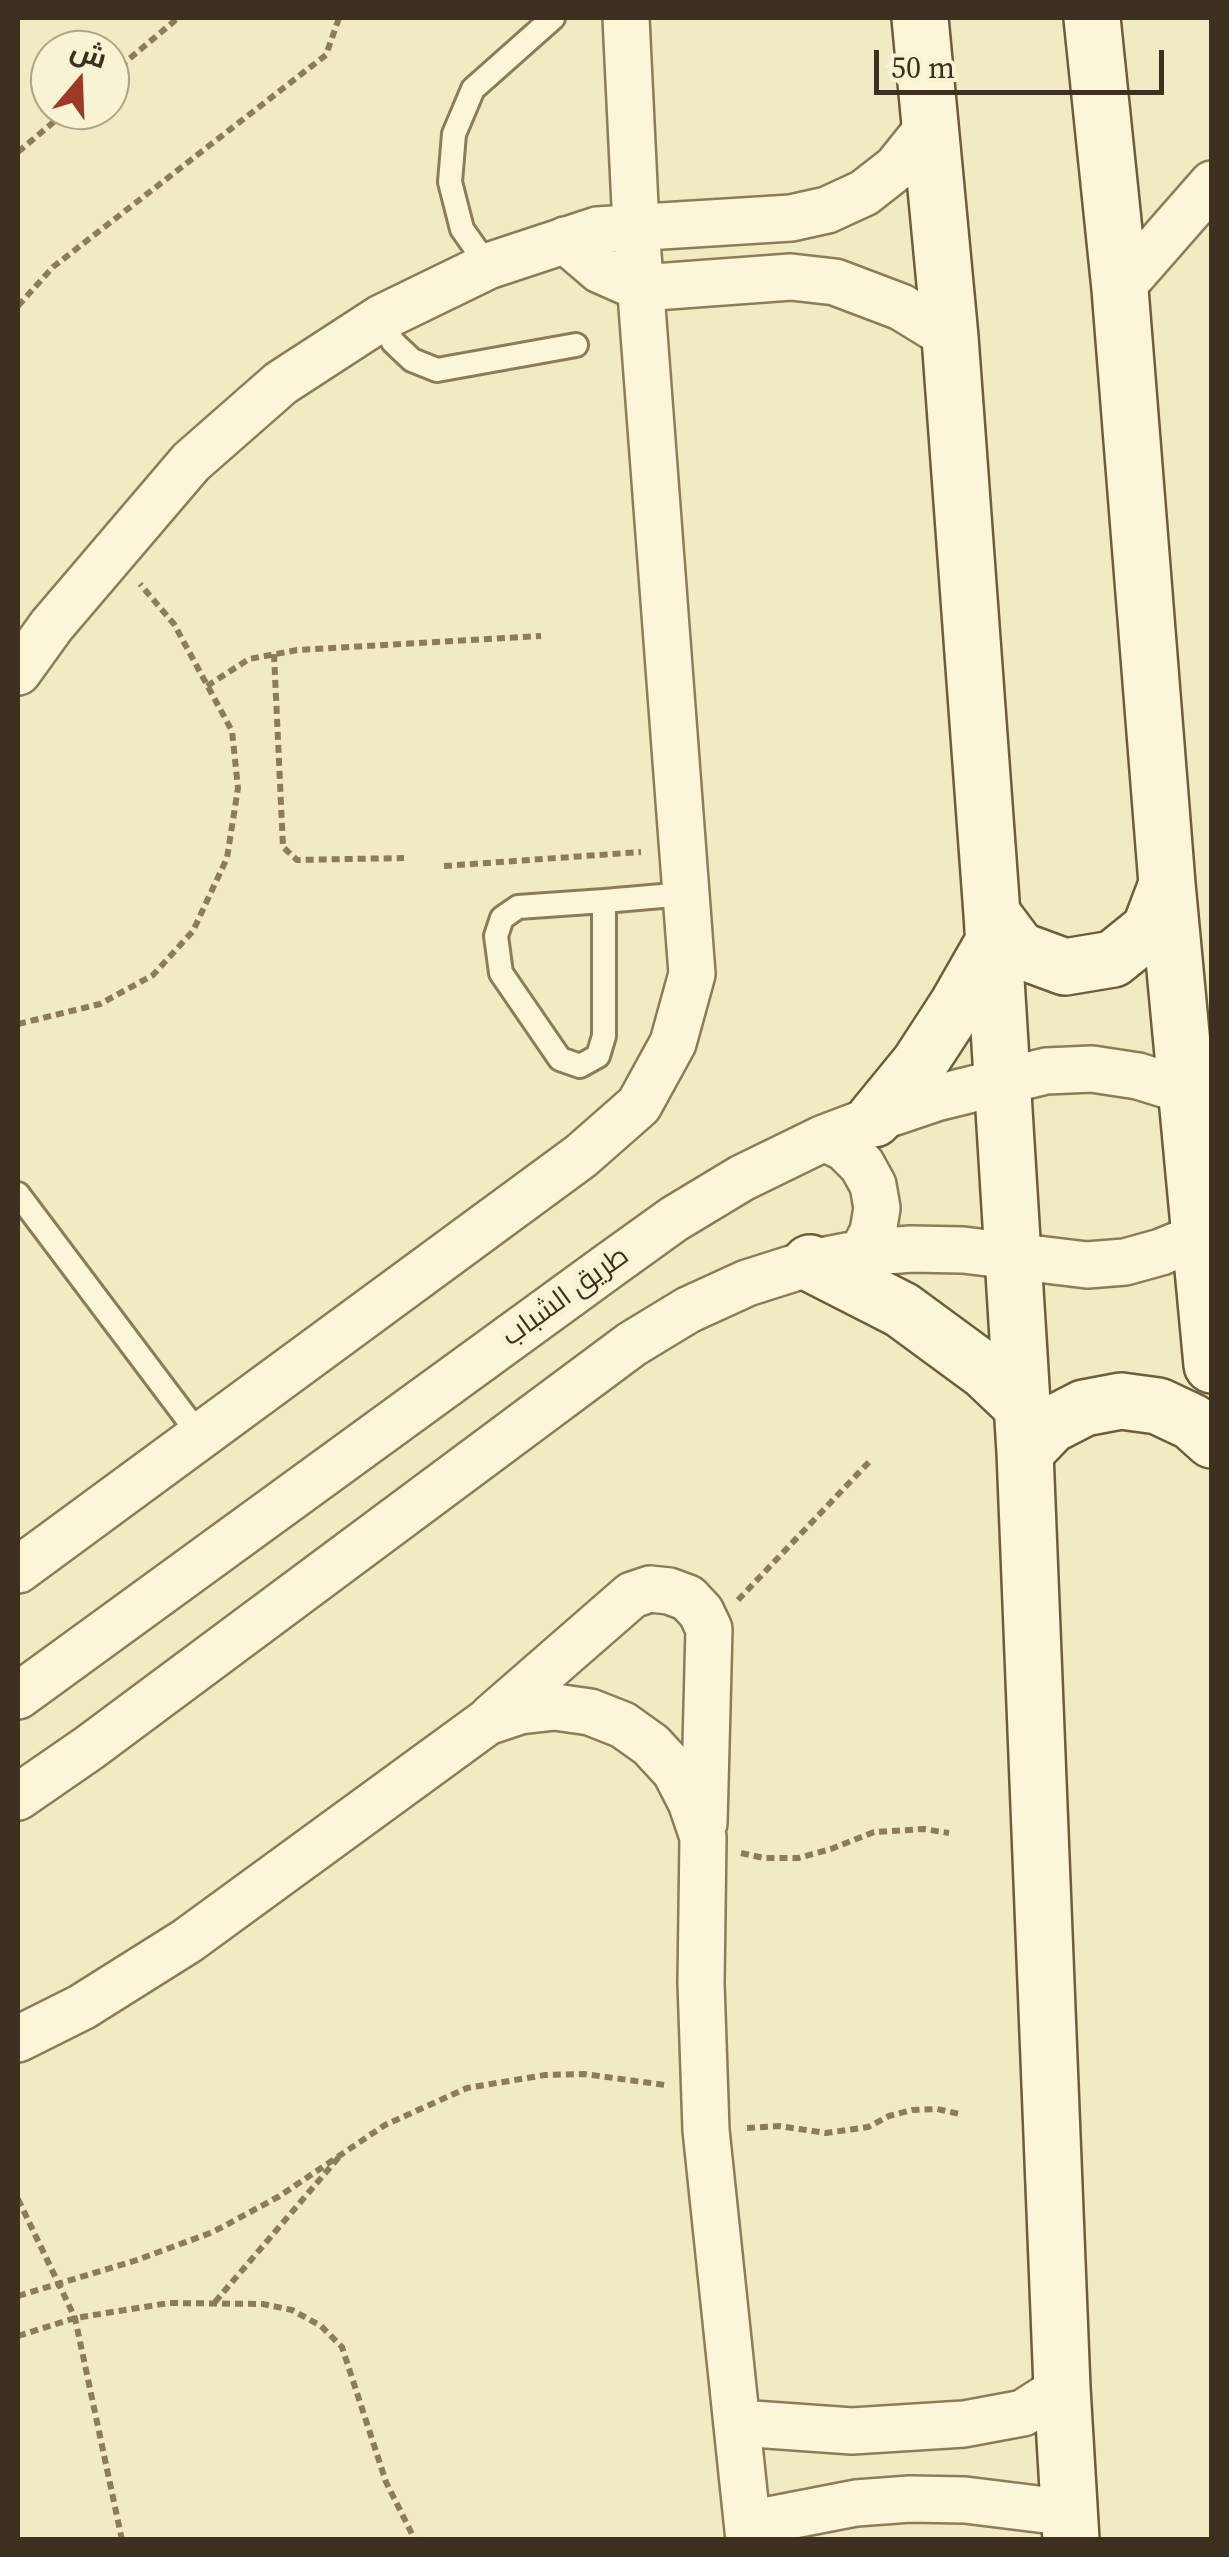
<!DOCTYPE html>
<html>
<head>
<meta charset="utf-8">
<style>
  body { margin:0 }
  #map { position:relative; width:1229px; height:2557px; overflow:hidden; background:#f0ebc3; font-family:"Source Serif 4",Cairo,serif }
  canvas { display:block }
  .frame { position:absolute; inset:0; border:20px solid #3b311e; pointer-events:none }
  .north { position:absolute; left:30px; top:30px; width:100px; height:100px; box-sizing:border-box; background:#f7f3d3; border:2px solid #aca58b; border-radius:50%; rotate:19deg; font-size:28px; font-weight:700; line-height:40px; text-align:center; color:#3b311e }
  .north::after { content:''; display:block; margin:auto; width:35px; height:45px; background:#9d3a26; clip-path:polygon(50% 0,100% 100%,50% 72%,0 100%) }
  .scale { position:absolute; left:874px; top:50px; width:290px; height:45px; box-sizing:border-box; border:5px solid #3b311e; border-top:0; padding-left:12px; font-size:30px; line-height:35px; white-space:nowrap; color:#3b311e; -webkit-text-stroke:8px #f7f3d3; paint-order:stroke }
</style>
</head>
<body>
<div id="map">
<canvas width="1229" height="2557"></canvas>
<div class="frame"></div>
<div class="north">ش</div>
<div class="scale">50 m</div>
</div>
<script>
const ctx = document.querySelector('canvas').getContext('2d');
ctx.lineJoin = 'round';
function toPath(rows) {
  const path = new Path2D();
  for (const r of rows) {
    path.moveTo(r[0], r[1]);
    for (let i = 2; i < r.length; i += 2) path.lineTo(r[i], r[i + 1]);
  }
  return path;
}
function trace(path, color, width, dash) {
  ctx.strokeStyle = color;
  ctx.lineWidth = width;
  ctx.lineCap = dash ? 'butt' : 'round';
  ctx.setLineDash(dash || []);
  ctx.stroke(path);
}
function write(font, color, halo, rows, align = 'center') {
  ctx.font = font + ' "Source Serif 4",Cairo,serif';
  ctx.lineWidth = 9;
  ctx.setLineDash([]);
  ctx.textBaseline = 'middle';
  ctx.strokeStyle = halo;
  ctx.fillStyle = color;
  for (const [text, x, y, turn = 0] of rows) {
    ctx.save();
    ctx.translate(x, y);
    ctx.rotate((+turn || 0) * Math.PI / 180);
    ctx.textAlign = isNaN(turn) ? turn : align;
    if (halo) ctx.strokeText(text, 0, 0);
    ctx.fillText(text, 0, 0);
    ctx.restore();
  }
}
const lane = toPath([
  [488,266,462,229,450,182,454,134,473,89,553,18],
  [381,318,393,342,412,360,437,370,576,345],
  [604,901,518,907,502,918,496,936,501,973,560,1059,580,1066,598,1056,604,1036,604,901,685,894],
  [18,1194,201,1437]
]);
const street = toPath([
  [565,240,600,270,641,288,791,277,835,282,901,307,950,337],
  [1120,289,1212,184],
  [18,672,52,625,191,462,281,383,381,318,488,266,597,230,791,218,827,210,864,193,896,168,933,122],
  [824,1138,845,1148,862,1165,873,1185,877,1208,873,1232,862,1253],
  [18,1570,581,1156,639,1105,673,1043,692,974,636,227,626,18],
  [18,1696,610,1265,674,1219,742,1178,824,1138,874,1119,936,1098,1046,1071,1092,1069,1138,1076,1186,1091],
  [492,1717,632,1595,650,1589,669,1591,688,1598,701,1612,709,1629,704,1823],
  [18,1797,89,1748,632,1344,688,1310,747,1283,810,1263,862,1253,911,1249,963,1250,1087,1265,1125,1262,1161,1252,1200,1236],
  [18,2039,82,2007,187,1941,487,1722,520,1711,555,1707,590,1712,623,1725,651,1745,675,1771,691,1802,703,1837,701,1983,706,2130,749,2540],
  [739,2423,852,2431,964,2424,1023,2413,1062,2388],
  [748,2524,856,2503,910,2499,965,2500,1070,2513]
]);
const secondary = toPath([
  [920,18,950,337,992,914,1025,1452,1062,2388,1071,2540],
  [1092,18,1120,289,1167,884,1212,1365],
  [992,914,1019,950,1065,967,1113,959,1150,929,1167,884],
  [874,1119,919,1064,958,1004,994,941],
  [810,1263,902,1310,985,1371,1023,1407],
  [1025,1452,1051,1425,1084,1408,1121,1401,1158,1406,1192,1422,1212,1440]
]);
trace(lane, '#8b7d59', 28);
trace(street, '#8b7d59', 50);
trace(secondary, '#6d5d3c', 60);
trace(toPath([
  [110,75,178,18],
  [18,152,68,110],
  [18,306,53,267,326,55,339,18],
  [274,654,283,847,297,860,404,858],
  [207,686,249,659,297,650,541,636],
  [444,866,641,852],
  [18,1024,100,1004,153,975,193,931,227,858,238,788,232,731,174,624,140,584],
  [738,1600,869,1462],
  [741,1853,764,1858,798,1858,831,1849,874,1832,924,1829,949,1833],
  [747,2128,779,2126,826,2133,868,2127,889,2116,912,2110,937,2109,960,2114],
  [18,2199,75,2318,122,2540],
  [18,2296,137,2260,213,2232,278,2197,385,2125,467,2088,545,2075,584,2074,665,2085],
  [215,2302,339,2157],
  [18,2336,75,2318,169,2303,263,2304,292,2310,321,2326,342,2347,386,2482,415,2540]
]), '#8b7d59', 6, [8, 5]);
trace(lane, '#faf6d7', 22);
trace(street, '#faf6d7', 45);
trace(secondary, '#faf6d7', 55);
write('28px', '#3b311e', '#f7f3d3', [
  ["طريق الشباب",566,1297,-36]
]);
</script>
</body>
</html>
